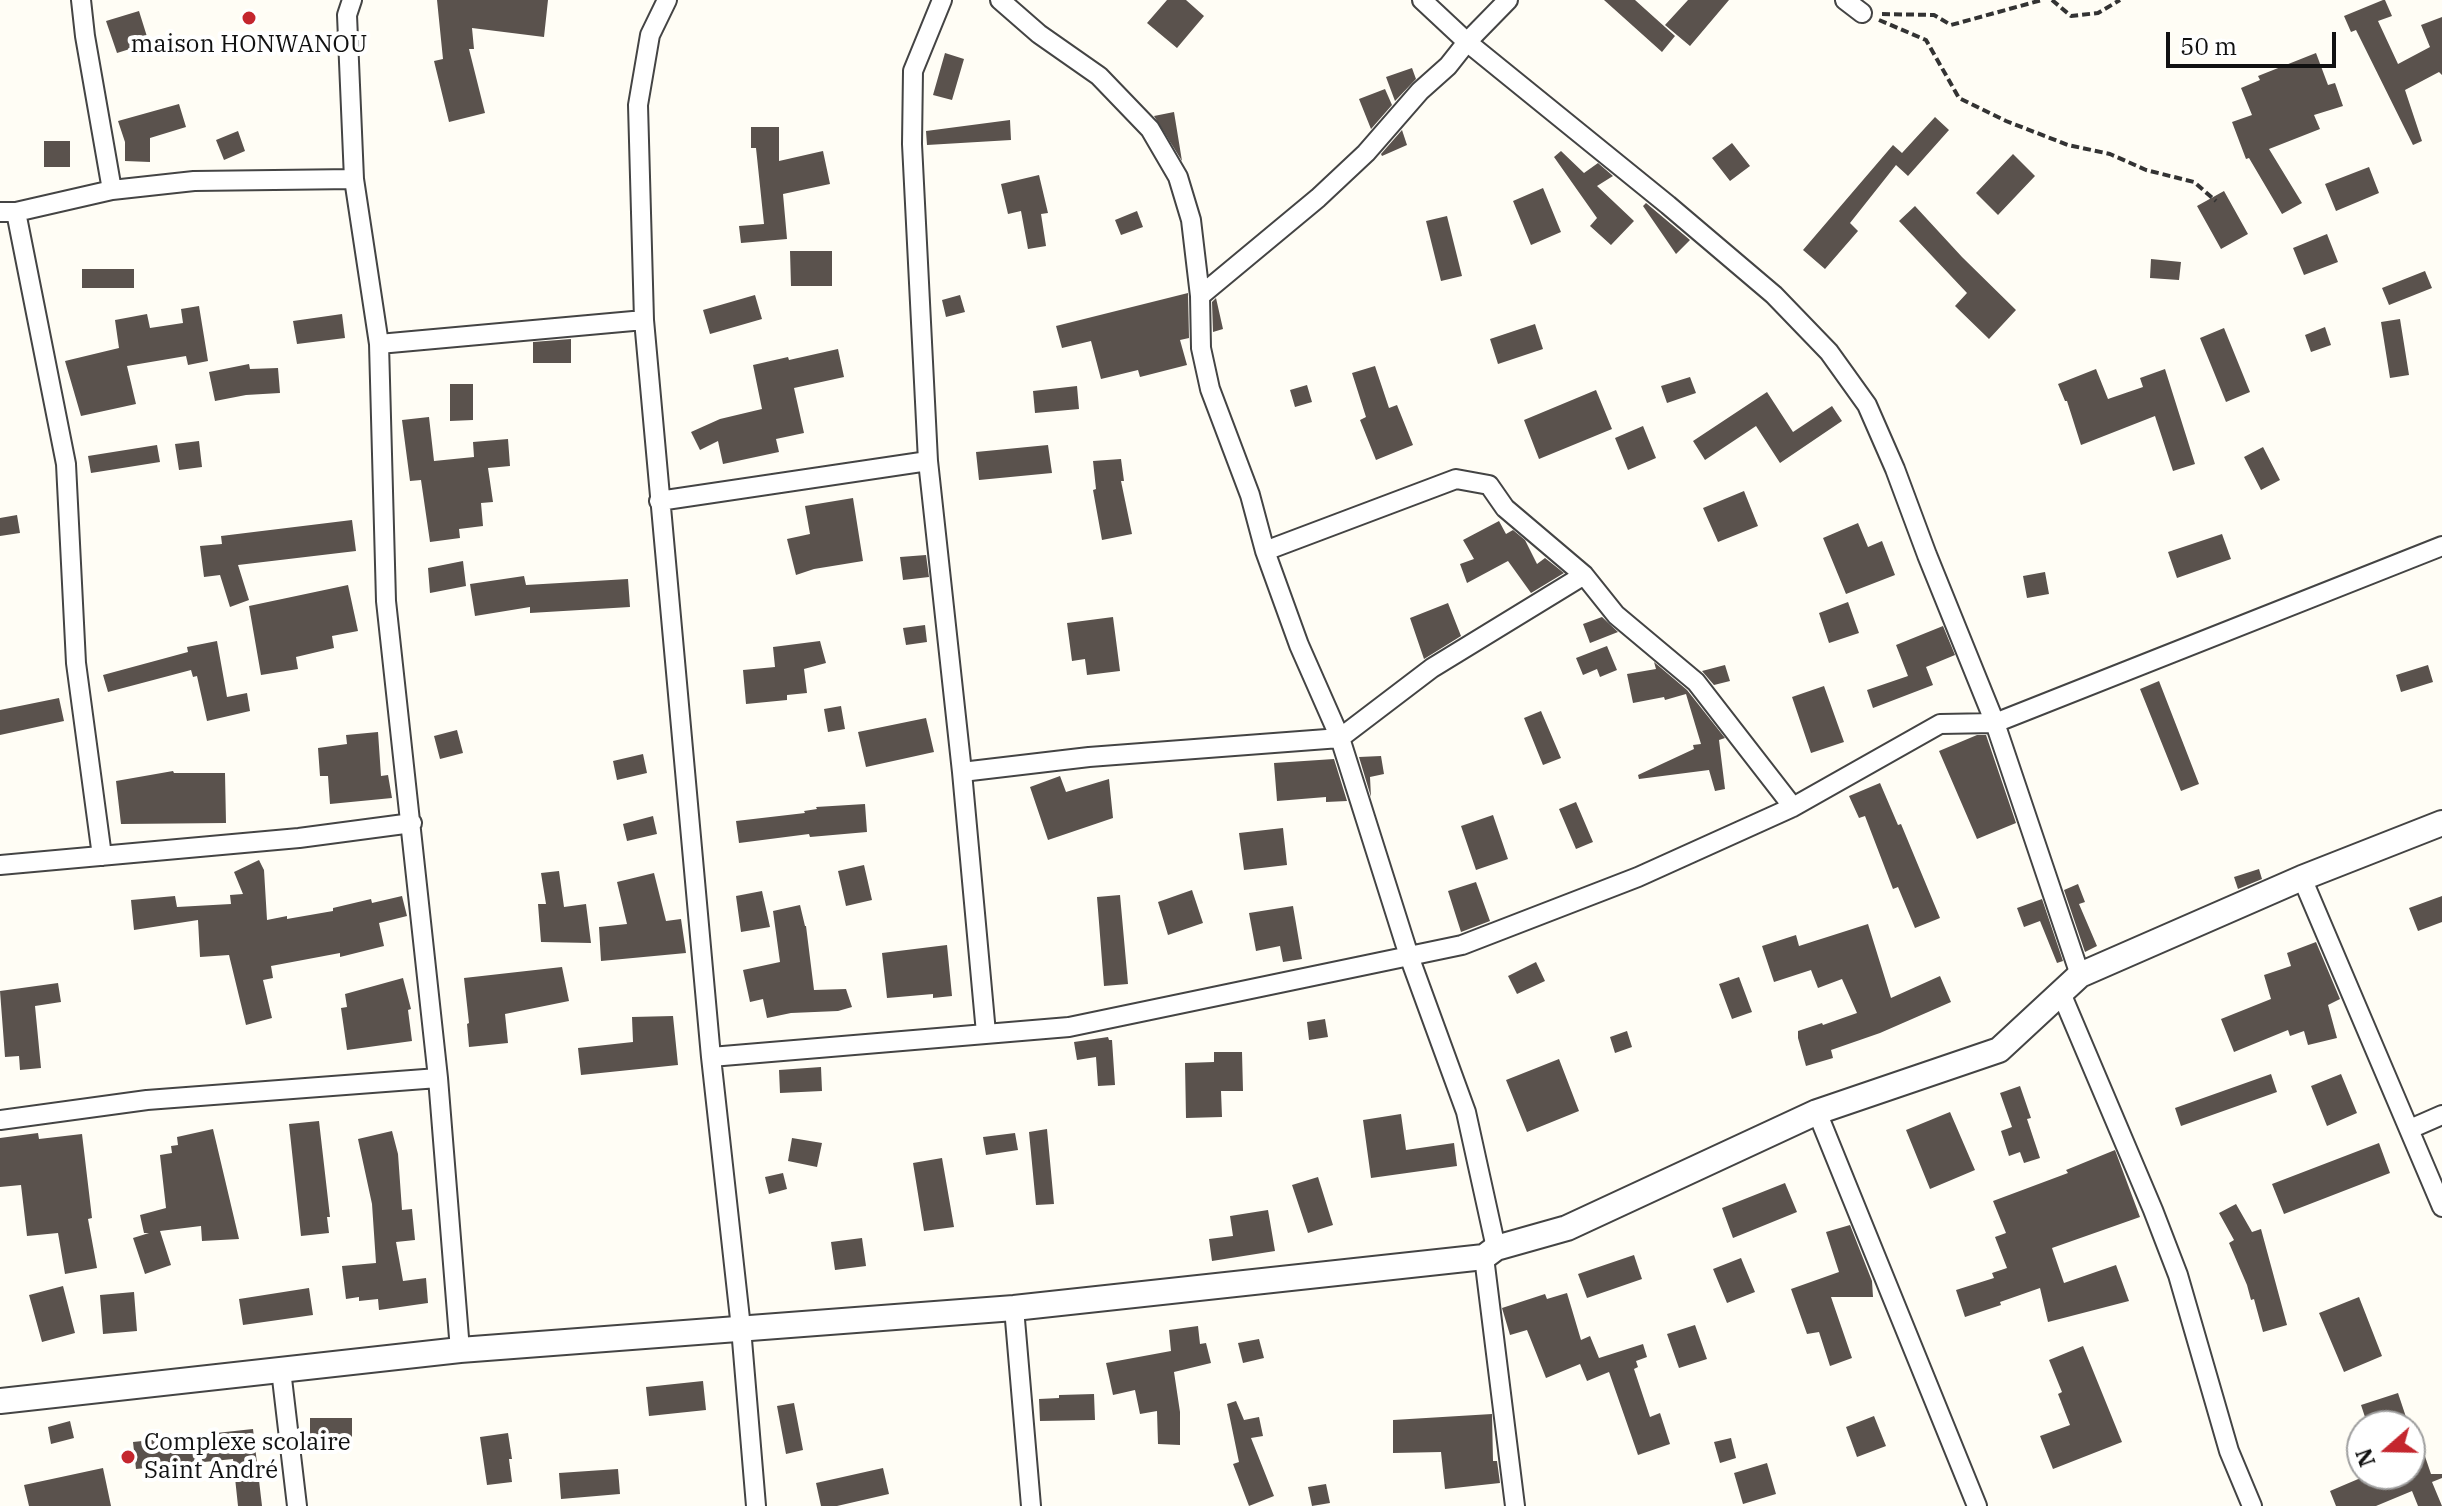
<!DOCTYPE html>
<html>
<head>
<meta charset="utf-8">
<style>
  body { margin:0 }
  #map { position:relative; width:2442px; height:1506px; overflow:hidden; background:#fffdf5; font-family:"IBM Plex Serif",serif }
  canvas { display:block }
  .north { position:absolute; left:2346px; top:1410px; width:80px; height:80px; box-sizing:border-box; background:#fff; border:2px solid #a0a0a0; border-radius:50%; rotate:250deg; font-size:22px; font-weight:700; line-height:32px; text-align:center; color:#111 }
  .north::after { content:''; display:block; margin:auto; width:28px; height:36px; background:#c4262e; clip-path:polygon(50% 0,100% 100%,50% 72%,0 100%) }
  .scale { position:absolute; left:2166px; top:32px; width:170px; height:36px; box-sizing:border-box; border:4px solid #111; border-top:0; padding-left:10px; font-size:24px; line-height:28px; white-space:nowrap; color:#111; -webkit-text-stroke:6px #fff; paint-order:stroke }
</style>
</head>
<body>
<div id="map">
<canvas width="2442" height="1506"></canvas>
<div class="north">N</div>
<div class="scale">50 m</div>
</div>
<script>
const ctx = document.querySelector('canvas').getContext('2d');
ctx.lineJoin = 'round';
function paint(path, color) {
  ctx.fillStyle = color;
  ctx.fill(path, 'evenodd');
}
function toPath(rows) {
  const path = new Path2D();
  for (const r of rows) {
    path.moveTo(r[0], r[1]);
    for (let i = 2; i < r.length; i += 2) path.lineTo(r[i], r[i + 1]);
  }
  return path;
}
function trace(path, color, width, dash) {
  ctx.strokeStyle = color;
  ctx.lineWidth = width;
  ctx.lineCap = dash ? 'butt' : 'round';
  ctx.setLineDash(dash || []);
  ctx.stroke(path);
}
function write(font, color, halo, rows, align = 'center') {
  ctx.font = font + ' "IBM Plex Serif",serif';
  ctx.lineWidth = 8;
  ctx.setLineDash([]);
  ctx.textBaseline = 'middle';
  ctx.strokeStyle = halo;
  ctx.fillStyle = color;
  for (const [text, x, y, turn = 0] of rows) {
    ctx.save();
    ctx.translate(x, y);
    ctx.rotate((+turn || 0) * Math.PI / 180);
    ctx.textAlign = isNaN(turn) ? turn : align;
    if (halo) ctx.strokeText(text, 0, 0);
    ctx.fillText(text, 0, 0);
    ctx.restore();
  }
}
paint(toPath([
  [437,0,548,0,544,37,472,28,474,49,469,49,485,113,449,122,434,61,443,59],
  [1167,0,1186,0,1204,16,1177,48,1147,23],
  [1604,0,1635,0,1675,36,1662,52],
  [1688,0,1729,0,1690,46,1665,25],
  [2383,0,2385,0,2392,16,2378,21,2398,64,2430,47,2421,25,2442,17,2442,75,2439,72,2405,90,2422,141,2413,145,2356,30,2351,32,2344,16],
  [139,11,149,43,117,53,106,21],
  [945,53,964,59,952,100,933,95],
  [2316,53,2328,85,2335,83,2343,106,2314,115,2320,129,2269,149,2302,203,2282,214,2249,158,2246,159,2232,122,2252,115,2241,88,2260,80,2258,76],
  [1412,68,1416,79,1395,101,1386,77],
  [1385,89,1392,105,1371,129,1359,99],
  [179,104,186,127,150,138,150,162,125,161,125,142,118,121],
  [1174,112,1182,161,1154,116],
  [1935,117,1949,130,1908,176,1896,165,1850,223,1858,231,1825,269,1803,250,1893,145,1902,153],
  [1010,120,1011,140,927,145,926,131],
  [751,127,779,127,779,161,823,151,830,184,783,194,787,239,741,243,739,226,764,224,756,148,751,148],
  [1402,130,1407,145,1382,156,1381,154],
  [238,131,245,151,224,160,216,140],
  [44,141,70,141,70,167,44,167],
  [1732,143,1750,166,1730,181,1712,158],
  [1561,151,1584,173,1598,163,1613,176,1597,186,1634,221,1611,245,1590,226,1597,218,1554,157],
  [2013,154,2035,176,1998,215,1976,193],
  [2369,167,2379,193,2336,211,2325,184],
  [1039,175,1048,213,1041,214,1046,246,1028,249,1021,211,1008,214,1001,184],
  [1543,188,1561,232,1531,245,1513,201],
  [2224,191,2248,234,2221,249,2197,206],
  [1646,203,1690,240,1676,254,1643,206],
  [1915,206,1962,257,2016,310,1989,339,1955,306,1967,293,1899,221],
  [1137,211,1143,227,1121,235,1115,220],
  [1447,216,1462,276,1441,281,1426,221],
  [2327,234,2338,262,2304,275,2293,248],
  [790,251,832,251,832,286,791,286],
  [2151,259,2181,262,2179,280,2150,278],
  [82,269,134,269,134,288,82,288],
  [2425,271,2432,288,2389,305,2382,288],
  [1188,293,1189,338,1180,340,1187,365,1140,377,1138,370,1101,379,1091,341,1062,348,1056,326],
  [755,295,762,319,710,334,703,310],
  [960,295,965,312,946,317,942,300],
  [1216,298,1223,329,1213,332,1212,302],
  [199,306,208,361,188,365,186,356,127,366,136,404,81,416,65,361,119,348,115,320,147,314,150,328,183,323,181,309],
  [342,314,345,338,297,344,293,321],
  [2400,319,2409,375,2390,378,2381,322],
  [1535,324,1543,349,1498,364,1490,339],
  [2325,327,2331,345,2311,352,2305,335],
  [2224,328,2250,392,2226,402,2200,338],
  [571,339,571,363,533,363,533,342],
  [838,349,844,377,794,388,804,433,776,439,779,452,723,464,718,441,700,450,691,432,720,419,762,409,753,365,788,357,789,360],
  [249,364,250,369,278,368,280,393,246,395,215,401,209,372],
  [1375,366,1389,408,1397,405,1413,445,1376,460,1360,420,1366,417,1352,373],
  [2096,369,2108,399,2143,387,2140,378,2165,369,2195,464,2173,471,2155,416,2081,445,2067,401,2065,401,2058,384],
  [1690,377,1696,393,1667,403,1661,386],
  [450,384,473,384,473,420,450,421],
  [1307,385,1312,402,1295,407,1290,390],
  [1077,386,1079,409,1035,413,1033,391],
  [1596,390,1612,429,1539,459,1524,420],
  [1767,392,1793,432,1832,406,1842,421,1780,463,1756,426,1705,460,1693,441],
  [429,417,434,461,474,457,473,442,508,439,510,466,488,468,493,502,481,503,483,526,459,529,460,538,430,542,421,480,410,481,402,420],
  [1643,426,1656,458,1628,470,1615,438],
  [199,441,202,467,179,470,175,444],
  [157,445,160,462,91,473,88,456],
  [1048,445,1052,473,979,480,976,452],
  [2263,447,2280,480,2261,490,2244,457],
  [1121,459,1124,481,1121,481,1132,534,1102,540,1093,490,1096,489,1093,461],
  [1744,491,1758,526,1718,542,1703,508],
  [853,498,863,561,814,569,796,575,787,539,810,534,805,506],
  [17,515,20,533,0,536,0,518],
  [352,520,356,551,238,565,249,600,230,607,220,575,204,577,200,546,222,544,221,536],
  [1499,521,1506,534,1513,530,1525,540,1537,564,1545,558,1564,573,1531,593,1508,561,1467,583,1460,564,1474,559,1463,540],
  [1858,523,1868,547,1882,541,1895,575,1846,594,1823,538],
  [2222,534,2231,559,2177,578,2168,552],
  [926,555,929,577,903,580,900,557],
  [463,561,466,586,430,593,428,568],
  [2045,572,2049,594,2027,598,2023,576],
  [524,576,526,585,628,579,630,607,530,613,530,607,475,616,470,584],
  [348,585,358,631,332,636,334,648,296,657,298,669,261,675,249,606],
  [1848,602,1859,633,1829,643,1819,613],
  [1448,603,1461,636,1424,659,1410,618],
  [1113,617,1120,671,1087,675,1085,659,1072,661,1067,623],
  [1602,617,1618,632,1590,643,1583,624],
  [925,625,927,642,906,645,903,628],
  [1943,626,1955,655,1926,667,1933,685,1873,708,1867,690,1908,676,1896,645],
  [217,641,227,697,247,693,250,711,207,721,197,676,193,677,191,670,108,692,103,675,188,652,187,647],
  [820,641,826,663,804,669,807,693,787,695,787,700,746,704,743,670,775,667,773,647],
  [1607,646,1617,670,1600,677,1597,669,1583,675,1576,658],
  [1654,662,1687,690,1725,738,1719,740,1725,789,1715,791,1709,770,1639,779,1638,775,1694,749,1693,745,1701,744,1686,694,1665,700,1664,697,1633,703,1627,674,1656,669],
  [1725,665,1730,681,1714,685,1702,671],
  [2428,665,2433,682,2401,692,2396,675],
  [2159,681,2199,784,2181,791,2140,689],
  [1824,686,1844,742,1811,753,1792,697],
  [59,698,64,721,0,735,0,710],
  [841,706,845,729,828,732,824,709],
  [1541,711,1561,758,1543,765,1524,718],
  [926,718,934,752,866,767,858,732],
  [457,730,463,753,440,759,434,736],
  [378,732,381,776,388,775,392,798,330,804,328,776,320,776,318,748,347,744,346,735],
  [1977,735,1986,735,2016,823,1977,839,1939,751],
  [643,754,647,773,617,780,613,761],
  [1381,756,1384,774,1370,777,1371,797,1359,757],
  [1334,759,1347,801,1326,802,1326,797,1277,801,1274,763],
  [173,771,174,773,225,773,226,823,121,824,116,781],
  [1060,776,1066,792,1109,779,1113,818,1048,840,1030,787],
  [1880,783,1898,825,1901,824,1940,918,1915,928,1898,887,1893,889,1865,816,1859,818,1849,796],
  [1576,802,1593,842,1576,849,1559,809],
  [865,804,867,832,810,837,809,834,739,843,736,821,805,813,804,811,817,809,816,807],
  [1493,815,1508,859,1476,870,1461,826],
  [653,816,657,834,627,841,623,824],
  [1283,828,1287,865,1244,870,1239,833],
  [259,860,264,870,267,920,287,916,287,919,333,911,333,908,371,899,372,903,402,896,407,916,379,923,384,946,340,957,340,953,271,966,273,978,263,980,272,1018,246,1025,229,955,200,957,198,920,134,930,131,900,175,896,177,907,231,904,230,895,243,894,234,872],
  [864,865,872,900,846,906,838,871],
  [2259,869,2262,879,2238,889,2234,877],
  [559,871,564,907,586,904,591,943,541,942,538,904,546,904,541,873],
  [654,873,666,921,681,919,686,953,601,961,599,927,627,924,617,882],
  [1476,882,1490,921,1461,932,1448,891],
  [2078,884,2085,902,2079,904,2097,946,2085,952,2064,890],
  [1192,890,1203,923,1168,935,1158,902],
  [762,891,770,927,741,932,736,896],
  [1120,895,1128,984,1104,986,1097,897],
  [2442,896,2442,922,2418,931,2409,908],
  [2042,899,2063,961,2057,963,2040,921,2024,927,2017,908],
  [800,905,805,926,806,926,814,990,846,989,852,1007,838,1011,791,1013,767,1018,763,999,750,1002,743,970,780,962,773,911],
  [1293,906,1302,959,1283,962,1280,946,1256,951,1249,913],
  [1868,924,1891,998,1940,976,1951,1002,1880,1033,1831,1050,1833,1058,1806,1066,1798,1038,1798,1031,1822,1023,1823,1025,1857,1013,1842,979,1818,988,1811,970,1774,982,1762,946,1796,935,1799,946],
  [2316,942,2340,999,2328,1005,2337,1038,2308,1045,2304,1031,2290,1036,2288,1030,2234,1052,2221,1019,2271,999,2264,975,2291,966,2287,953],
  [947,945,952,996,933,998,933,994,887,998,882,953],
  [1536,962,1545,981,1517,994,1508,976],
  [562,967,569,1001,505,1014,508,1043,469,1047,467,1024,469,1023,464,978],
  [1739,977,1752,1012,1732,1019,1719,984],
  [403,978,411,1009,408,1010,412,1041,347,1050,341,1008,347,1007,345,994],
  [58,983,61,1002,35,1006,41,1068,20,1070,19,1056,5,1057,0,991],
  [673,1016,678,1065,581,1075,578,1048,633,1042,632,1017],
  [1325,1019,1328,1037,1309,1040,1307,1022],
  [1627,1031,1632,1047,1615,1053,1610,1037],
  [1108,1037,1109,1040,1112,1040,1115,1085,1098,1086,1096,1057,1077,1060,1074,1042],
  [1214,1052,1242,1052,1243,1091,1221,1091,1222,1117,1186,1118,1185,1063,1214,1062],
  [1559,1059,1579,1111,1527,1132,1506,1080],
  [821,1067,822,1091,780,1093,779,1070],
  [2271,1074,2277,1092,2181,1126,2175,1108],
  [2341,1074,2357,1113,2327,1126,2311,1086],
  [2020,1086,2031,1118,2027,1119,2040,1158,2024,1163,2020,1152,2009,1156,2001,1131,2012,1127,2000,1093],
  [1950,1112,1975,1170,1930,1189,1906,1130],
  [1401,1114,1406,1150,1454,1143,1457,1166,1371,1178,1363,1120],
  [319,1121,330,1217,327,1217,329,1233,301,1236,289,1124],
  [213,1129,239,1239,202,1241,201,1226,160,1231,171,1265,145,1274,133,1238,149,1233,144,1233,140,1215,166,1208,160,1155,172,1153,171,1146,178,1145,177,1137],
  [1047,1129,1054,1204,1036,1205,1029,1132],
  [392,1131,398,1154,402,1210,412,1209,415,1240,396,1242,403,1281,426,1278,428,1303,379,1310,378,1299,359,1301,359,1297,346,1299,342,1266,376,1263,372,1204,358,1139],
  [38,1133,39,1139,82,1134,92,1218,88,1219,97,1268,65,1274,58,1233,27,1236,21,1185,0,1187,0,1138],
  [1015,1133,1018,1150,986,1155,983,1137],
  [792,1138,822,1143,817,1167,788,1161],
  [2379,1143,2390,1173,2284,1214,2272,1184],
  [2115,1150,2140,1217,2052,1248,2064,1283,2116,1265,2129,1301,2048,1322,2040,1288,2000,1302,2001,1305,1965,1317,1956,1290,1994,1278,1992,1273,2007,1268,1995,1237,2006,1233,1993,1201,2068,1173,2066,1170],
  [942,1158,954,1227,924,1231,913,1163],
  [783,1173,787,1189,769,1194,765,1177],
  [1318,1177,1333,1225,1308,1233,1292,1185],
  [1785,1183,1797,1212,1733,1238,1722,1208],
  [2236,1204,2252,1232,2261,1229,2287,1325,2263,1332,2254,1299,2251,1300,2247,1285,2229,1243,2234,1240,2219,1213],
  [1268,1210,1275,1251,1212,1261,1209,1239,1233,1236,1230,1216],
  [1850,1225,1872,1281,1873,1297,1831,1297,1852,1358,1830,1366,1819,1332,1807,1334,1791,1289,1839,1272,1826,1232],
  [862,1238,866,1266,835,1270,831,1242],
  [1634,1255,1642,1279,1587,1298,1578,1274],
  [1741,1258,1755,1292,1727,1303,1713,1269],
  [63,1286,75,1333,42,1342,29,1295],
  [309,1288,313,1315,243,1325,239,1299],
  [134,1292,137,1331,103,1334,100,1295],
  [1567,1293,1581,1340,1590,1336,1599,1358,1643,1344,1647,1357,1636,1361,1638,1367,1634,1369,1650,1417,1660,1413,1670,1444,1638,1455,1609,1372,1587,1381,1580,1364,1546,1378,1527,1330,1510,1335,1502,1308,1545,1294,1547,1299],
  [2359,1297,2382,1356,2344,1372,2319,1313],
  [1695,1325,1707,1359,1679,1368,1667,1334],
  [1198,1326,1200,1344,1206,1343,1211,1363,1174,1372,1180,1412,1180,1445,1158,1444,1157,1411,1140,1414,1135,1390,1113,1395,1106,1363,1171,1351,1169,1330],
  [1259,1339,1264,1358,1243,1363,1238,1343],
  [2083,1346,2122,1442,2053,1469,2040,1436,2070,1425,2058,1394,2062,1392,2049,1360],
  [703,1381,706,1410,649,1416,646,1387],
  [2398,1393,2409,1426,2368,1426,2361,1405],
  [1094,1394,1095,1420,1040,1421,1039,1399,1059,1398,1059,1395],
  [1236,1401,1244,1420,1259,1417,1263,1436,1251,1438,1274,1496,1249,1506,1233,1464,1239,1462,1227,1404],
  [794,1403,803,1450,786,1454,777,1406],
  [1492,1414,1493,1461,1497,1461,1500,1483,1445,1489,1441,1452,1393,1453,1393,1420],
  [1874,1416,1886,1446,1857,1457,1846,1427],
  [310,1418,352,1418,352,1450,310,1449],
  [70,1421,74,1438,51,1444,48,1427],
  [2410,1421,2413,1421,2431,1474,2442,1474,2442,1478,2432,1482,2442,1506,2418,1506,2412,1491,2376,1506,2336,1506,2330,1491,2370,1474,2410,1474],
  [253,1429,262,1506,238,1506,233,1459,136,1469,133,1442],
  [508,1433,512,1459,509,1459,512,1482,487,1485,480,1437],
  [1731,1438,1736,1458,1720,1463,1714,1442],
  [1767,1463,1776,1494,1743,1504,1734,1473],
  [103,1468,111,1506,29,1506,24,1485],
  [883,1468,889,1494,837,1506,821,1506,816,1483],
  [618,1469,620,1494,561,1499,559,1473],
  [1326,1484,1330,1503,1312,1506,1308,1487]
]), '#5a524d');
const minor = toPath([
  [81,0,85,36,112,190],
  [352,0,347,15,354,179],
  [667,0,650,35,638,105,644,320,711,1057,741,1328,756,1506],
  [942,0,913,71,912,144,928,461,962,772,986,1033],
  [1000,0,1039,34,1099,76,1150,129,1178,177,1191,220,1200,296,1201,348,1210,389,1250,495,1265,551,1299,645,1340,738,1409,956,1466,1112,1496,1248],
  [1422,0,1467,42,1668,205,1774,295,1829,352,1867,405,1895,469,1927,555,1995,723,2080,975],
  [1845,0,1862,13],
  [0,212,16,212,112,190,194,181,354,179,379,344,386,601,438,1078,460,1350],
  [16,212,66,464,76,663,102,856],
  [1200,296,1318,198,1366,153,1420,91,1448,66,1467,42,1508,0],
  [379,344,644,320],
  [659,501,928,461],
  [1265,551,1456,479,1489,485,1505,508,1584,575,1616,615,1696,682,1793,807],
  [962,772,1089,757,1340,738,1432,668,1584,575],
  [0,865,299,838,412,823],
  [2302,878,2442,1207],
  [2061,993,2153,1210,2178,1275,2229,1451,2252,1506],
  [711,1057,1069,1027,1462,945,1638,877,1793,807,1940,724,1995,723,2442,546],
  [1817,1112,1977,1506],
  [0,1120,147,1100,438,1078],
  [2410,1129,2442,1115],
  [1484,1257,1515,1506],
  [1014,1308,1031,1506],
  [281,1370,297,1506]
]);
const tertiary = toPath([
  [0,1401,460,1350,1014,1308,1484,1257,1496,1248,1567,1228,1817,1112,1999,1050,2080,975,2302,878,2442,823]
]);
trace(minor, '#444', 22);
trace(tertiary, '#444', 28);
trace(toPath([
  [2052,0,2071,16,2098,13,2120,0],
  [1882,14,1934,15,1951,25,2042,0],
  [1879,20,1926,40,1959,98,2006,121,2068,145,2110,154,2146,170,2194,182,2216,201]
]), '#333', 4, [8, 4]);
trace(minor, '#fff', 18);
trace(tertiary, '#fff', 24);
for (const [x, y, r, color] of [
  [249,18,8,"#c4262e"],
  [128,1457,8,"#c4262e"]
]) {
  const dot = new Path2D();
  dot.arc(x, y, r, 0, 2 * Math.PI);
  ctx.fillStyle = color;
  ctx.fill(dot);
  trace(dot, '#fff', 3);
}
write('24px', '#111', '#fff', [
  ["maison HONWANOU",249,45],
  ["Complexe scolaire",144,1443,"left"],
  ["Saint André",144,1471,"left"]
]);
</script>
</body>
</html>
